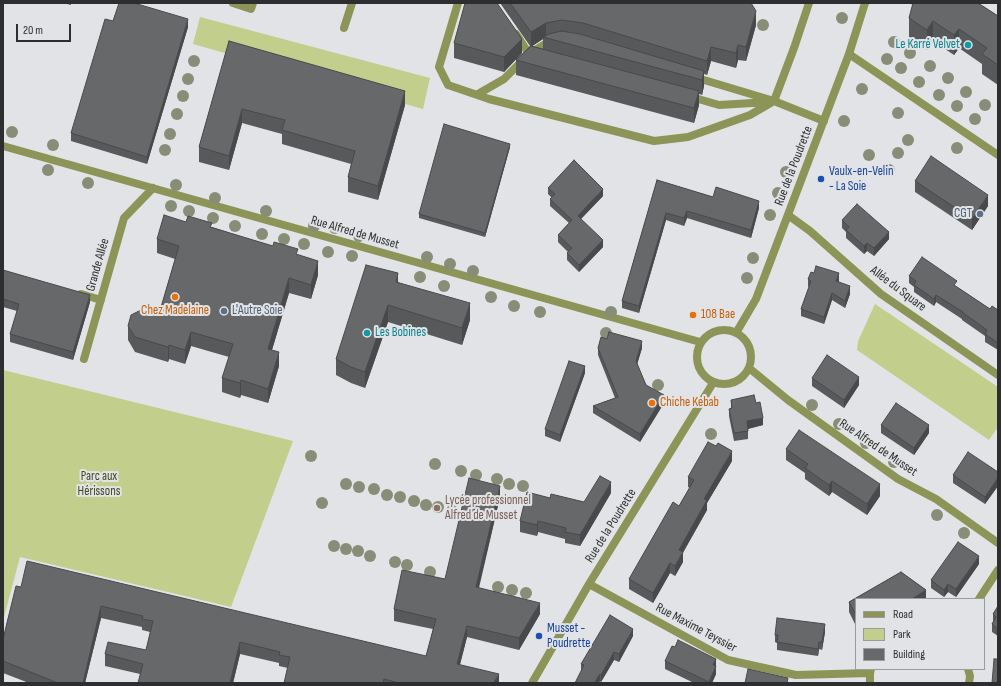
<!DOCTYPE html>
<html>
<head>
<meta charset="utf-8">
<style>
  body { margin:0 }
  #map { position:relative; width:1001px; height:686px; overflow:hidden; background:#e1e3e6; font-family:"Sofia Sans Condensed",sans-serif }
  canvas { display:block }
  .frame { position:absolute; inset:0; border:4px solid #2d2e2f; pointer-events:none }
  .legend { position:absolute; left:855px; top:598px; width:130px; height:72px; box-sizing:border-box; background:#e1e3e6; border:1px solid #999b9d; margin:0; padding:5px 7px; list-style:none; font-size:12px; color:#2d2e2f }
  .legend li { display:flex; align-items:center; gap:8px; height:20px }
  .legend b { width:20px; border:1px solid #999b9d }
  .scale { position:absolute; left:16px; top:24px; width:55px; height:18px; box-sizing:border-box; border:2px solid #2d2e2f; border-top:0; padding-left:5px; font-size:12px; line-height:14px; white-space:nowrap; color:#2d2e2f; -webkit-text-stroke:3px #e1e3e6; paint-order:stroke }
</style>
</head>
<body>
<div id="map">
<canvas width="1001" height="686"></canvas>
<div class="frame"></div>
<ul class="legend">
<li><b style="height:5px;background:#8c9457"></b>Road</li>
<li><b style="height:11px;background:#c1ce8c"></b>Park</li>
<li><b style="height:11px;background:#66686a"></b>Building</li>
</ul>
<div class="scale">20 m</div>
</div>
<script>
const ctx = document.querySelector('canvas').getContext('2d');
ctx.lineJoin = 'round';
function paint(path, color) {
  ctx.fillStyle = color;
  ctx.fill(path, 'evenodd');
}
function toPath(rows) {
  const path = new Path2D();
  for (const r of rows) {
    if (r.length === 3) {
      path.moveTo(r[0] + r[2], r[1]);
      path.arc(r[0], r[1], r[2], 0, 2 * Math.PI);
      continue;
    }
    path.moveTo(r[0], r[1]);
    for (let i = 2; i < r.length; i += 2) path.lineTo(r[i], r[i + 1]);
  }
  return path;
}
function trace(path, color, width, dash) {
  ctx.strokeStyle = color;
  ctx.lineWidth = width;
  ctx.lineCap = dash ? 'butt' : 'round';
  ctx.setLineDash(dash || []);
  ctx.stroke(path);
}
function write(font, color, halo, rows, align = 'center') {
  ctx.font = font + ' "Sofia Sans Condensed",sans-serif';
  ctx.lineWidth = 4;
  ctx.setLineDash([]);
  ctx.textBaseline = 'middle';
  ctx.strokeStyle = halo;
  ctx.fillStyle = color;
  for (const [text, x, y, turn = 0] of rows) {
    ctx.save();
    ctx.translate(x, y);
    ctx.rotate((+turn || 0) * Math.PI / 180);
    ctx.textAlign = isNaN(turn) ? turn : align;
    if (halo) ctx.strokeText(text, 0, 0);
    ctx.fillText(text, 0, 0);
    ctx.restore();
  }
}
paint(toPath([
  [200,17,430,78,423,109,193,44],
  [875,304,998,387,998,427,989,440,857,350,858,341],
  [3,370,293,441,231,607,20,557,3,621]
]), '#c1ce8c');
trace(toPath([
  [233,3,251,9,253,3],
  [458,3,439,67,448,85,489,99,654,141,688,137,750,115,774,101,794,48,809,3],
  [344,28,352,3],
  [516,34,529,54,534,55],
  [694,77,774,101,824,121],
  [478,94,504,79,529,54,547,43,552,42],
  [688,96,719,105,769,102]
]), '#8c9457', 8);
trace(toPath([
  [849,54,998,155],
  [3,146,700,342],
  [788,215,810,231,881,294,998,375],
  [81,294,101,300],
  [724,357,27],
  [736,333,756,299,849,54,865,3],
  [84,359,124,218,153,188],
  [749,368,788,400,898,479,936,499,998,543],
  [589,584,728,660,796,675,870,673],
  [979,599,998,570],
  [968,669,970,676,969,683],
  [532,683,589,584,713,383],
  [870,683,870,673,871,669]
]), '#8c9457', 8);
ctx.fillStyle = '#888d78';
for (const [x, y] of [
  [842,18],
  [763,25],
  [894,42],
  [910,53],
  [887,59],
  [194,61],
  [930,66],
  [901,68],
  [948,78],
  [188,79],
  [919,82],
  [862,89],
  [966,92],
  [939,95],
  [183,96],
  [985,105],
  [957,106],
  [898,113],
  [177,114],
  [975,119],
  [844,121],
  [12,132],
  [170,134],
  [908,140],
  [53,145],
  [957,148],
  [165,150],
  [898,153],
  [869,155],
  [48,170],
  [889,170],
  [786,172],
  [88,183],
  [176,185],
  [778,193],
  [215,198],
  [171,206],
  [189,211],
  [266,211],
  [770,215],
  [213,218],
  [235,226],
  [314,226],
  [335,228],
  [262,234],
  [359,236],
  [284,239],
  [304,244],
  [328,252],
  [352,256],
  [427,257],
  [753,258],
  [450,264],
  [473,271],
  [420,277],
  [747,278],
  [444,286],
  [491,297],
  [514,306],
  [540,312],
  [611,312],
  [606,333],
  [658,385],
  [812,405],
  [839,424],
  [711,434],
  [866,443],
  [311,456],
  [894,462],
  [435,464],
  [461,471],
  [476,475],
  [497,479],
  [346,484],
  [509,484],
  [523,486],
  [359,487],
  [374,489],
  [387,495],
  [400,497],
  [414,501],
  [322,503],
  [426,505],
  [438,507],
  [452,511],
  [937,515],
  [964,533],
  [334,546],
  [346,549],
  [358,551],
  [370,556],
  [395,562],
  [407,565],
  [430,572],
  [498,587],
  [512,590],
  [526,593]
]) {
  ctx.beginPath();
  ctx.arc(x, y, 6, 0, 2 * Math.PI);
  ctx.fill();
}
paint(toPath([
  [63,3,71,3,71,5],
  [500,3,751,3,756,25,746,61,738,60,736,68,711,61,707,75,704,74,704,86,702,95,699,94,699,105,694,123,516,75,516,60,530,46],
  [543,39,543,49,532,46],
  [911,3,978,3,998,16,998,85,982,74,982,64,959,48,954,55,933,41,927,50,909,38,909,18,913,5,911,4],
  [113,21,188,27,147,164,71,141,71,133],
  [229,41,405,105,378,200,348,192,348,177,351,164,282,144,282,134,242,123,229,170,199,162,199,147],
  [454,43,522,53,504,72,454,58],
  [510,147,485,237,419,218,419,214],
  [657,180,713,197,759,208,751,238,687,218,684,226,666,220,639,313,622,308,622,301],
  [915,181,988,206,972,230,915,192],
  [548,188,603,196,581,219,603,247,579,272,567,260,567,253,568,252,558,242,558,235,569,223,550,206,550,199,552,198,548,194],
  [842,220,889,239,874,256,867,251,864,254,846,238,846,232,842,228],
  [186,222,212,227,298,255,318,275,311,299,289,293,272,350,279,366,268,403,241,395,240,398,222,392,222,378,229,357,191,346,185,364,169,359,168,362,135,352,128,340,128,326,159,314,175,259,157,253,157,239],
  [3,270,90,302,73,360,10,342,10,334,17,311,3,307],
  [814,273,839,281,839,282,850,294,845,308,832,300,824,324,801,316,801,309,809,287,808,286,808,279],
  [909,276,957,287,990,309,998,310,998,350,985,342,985,336,962,320,962,319,936,302,934,306,914,292,914,287,909,283],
  [398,282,470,320,462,345,388,322,365,388,351,383,336,375,336,359],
  [598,348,642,348,637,364,646,385,664,403,640,442,593,413,593,406,615,398,598,355],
  [585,373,560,442,545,436,545,429],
  [812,378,859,385,844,408,812,386],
  [731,400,763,425,748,429,748,439,734,441,729,416,729,409,731,408],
  [881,425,929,433,914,455,881,433],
  [786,449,880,496,867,515,832,492,829,496,805,479,805,473,786,460],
  [732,461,707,503,707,510,683,552,683,562,675,576,670,573,653,603,629,589,629,579,679,506,690,488,688,487,688,477],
  [998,472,998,486,985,504,953,483,953,475],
  [611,493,580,546,565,543,565,539,538,532,537,536,520,532,520,521,550,498,584,502],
  [500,497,479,588,540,614,519,650,467,637,460,665,499,683,284,683,288,668,279,666,279,663,240,654,233,683,138,683,140,674,105,666,105,654,146,650,150,632,142,630,142,627,101,618,85,683,29,683,3,673,3,639,21,587,426,656,433,629,394,621,394,609,445,579],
  [979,564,956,597,948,592,944,597,931,588,931,580],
  [901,572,926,590,926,599,856,599,856,626,849,612,849,602],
  [998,606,998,636,992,632,992,624,993,622,993,614],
  [825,632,822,650,819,649,818,656,777,650,777,643,775,642,775,635],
  [633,636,619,662,614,660,601,682,581,671,581,664],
  [675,647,716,659,716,674,712,683,694,683,665,669,665,661]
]), '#58595b');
paint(toPath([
  [756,11,756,25,746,61,746,47],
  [188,19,188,27,147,164,147,157],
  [933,21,933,41,927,50,927,30],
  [546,23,546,38,543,37,543,39,531,47,531,32],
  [959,29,959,48,954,55,954,35],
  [522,39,522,53,504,72,504,57],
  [738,45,738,60,736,68,736,53],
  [711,47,711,61,707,75,707,61],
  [704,71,704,86,702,95,702,80],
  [405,91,405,105,378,200,378,186],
  [699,91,699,105,694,123,694,108],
  [242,109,242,123,229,170,229,156],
  [510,144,510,147,485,237,485,233],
  [603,189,603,196,578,222,578,216],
  [988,195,988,206,972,230,972,219],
  [759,201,759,208,751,238,751,230],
  [687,211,687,218,684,226,684,218],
  [666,213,666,220,639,313,639,306],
  [889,232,889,239,874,256,874,248],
  [603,240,603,247,579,272,579,265],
  [867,243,867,251,864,254,864,246],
  [318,261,318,275,311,299,311,285],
  [398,273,398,290,396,282],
  [839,273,839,281,836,288,836,281],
  [289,278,289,293,268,363,268,349],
  [850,286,850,294,845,308,845,301],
  [832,293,832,300,824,324,824,317],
  [90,295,90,302,73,360,73,352],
  [936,295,936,302,934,306,934,299],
  [470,303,470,320,462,345,462,328],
  [388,305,388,322,365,388,365,372],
  [191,332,191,346,185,364,185,350],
  [642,341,642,348,636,368,636,361],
  [169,345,169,359,168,362,168,347],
  [279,352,279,366,268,403,268,389],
  [585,366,585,373,560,442,560,435],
  [859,377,859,385,844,408,844,400],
  [241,380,241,395,240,398,240,383],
  [664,395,664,403,640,442,640,434],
  [763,418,763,425,747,429,747,421],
  [929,425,929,433,914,455,914,448],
  [732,451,732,461,707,503,707,510,679,560,679,550,704,499],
  [998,478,998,486,985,504,985,497],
  [832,481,832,492,829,496,829,485],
  [611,482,611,493,580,546,580,535],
  [880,484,880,496,867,515,867,504],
  [500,486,500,497,476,598,476,587],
  [538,521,538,532,537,536,537,525],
  [683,552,683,562,675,576,675,566],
  [979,556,979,564,956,597,956,589],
  [670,563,670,573,653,603,653,593],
  [948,584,948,592,944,597,944,590],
  [926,590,926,599,912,599],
  [540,603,540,614,519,650,519,638],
  [101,606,101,618,85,683,83,683],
  [825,624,825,632,822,650,822,642],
  [467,626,467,637,457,675,457,664],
  [633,629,633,636,619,662,619,654],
  [240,642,240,654,233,683,230,683],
  [819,642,819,649,818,656,818,649],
  [614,652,614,660,601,682,601,675],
  [716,659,716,666,713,665],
  [716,666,716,674,712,683,709,683],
  [499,674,499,683,493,683],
  [600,674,600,681,599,683,594,683]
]), '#47494a');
const building = toPath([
  [119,3,134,3,188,19,147,157,71,133,105,19,113,21,119,3],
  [465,3,497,3,522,39,504,57,454,43,465,3],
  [510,3,751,3,756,11,746,47,738,45,736,53,711,47,707,61,583,23,562,20,546,23,531,32,510,3],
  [913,3,978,3,998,16,998,65,982,54,987,48,959,29,954,35,933,21,927,30,909,18,913,3],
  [561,31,580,34,704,71,702,80,543,37,549,34,561,31],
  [229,41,405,91,378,186,348,177,355,151,282,130,285,120,242,109,229,156,199,147,229,41],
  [531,46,699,91,694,108,516,60,531,46],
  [444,124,510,144,485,233,419,214,444,124],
  [931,156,988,195,972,219,915,181,931,156],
  [574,160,603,189,578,216,603,240,579,265,567,253,572,248,558,235,572,220,550,199,555,194,548,188,574,160],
  [657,180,713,197,716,187,759,201,751,230,687,211,684,218,666,213,639,306,622,301,657,180],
  [857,204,889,232,874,248,867,243,864,246,846,230,849,227,842,220,857,204],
  [164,215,186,222,188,216,212,223,210,227,273,246,274,242,298,249,296,254,318,261,311,285,289,278,268,349,279,352,268,389,241,380,240,383,222,378,233,344,191,332,185,350,169,345,168,347,135,337,128,326,131,315,143,309,159,314,179,246,157,239,164,215],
  [922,257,957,281,954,285,990,309,992,306,998,310,998,343,985,334,987,330,962,312,963,312,936,295,934,299,914,285,916,281,909,276,922,257],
  [366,265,398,273,396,282,470,303,462,328,388,305,365,372,351,367,336,359,366,265],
  [816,266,839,273,836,281,850,286,845,301,832,293,824,317,801,309,811,281,808,279,811,272,814,273,816,266],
  [3,270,90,295,73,352,10,334,19,304,3,299,3,270],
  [609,332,642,341,636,361,646,385,664,395,640,434,593,406,618,397,598,348,601,337,607,339,609,332],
  [827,355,859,377,844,400,812,378,827,355],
  [569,361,585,366,560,435,545,429,569,361],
  [754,395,756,403,760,402,763,418,747,421,748,431,734,433,729,409,732,408,731,400,754,395],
  [896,403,929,425,914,448,881,425,896,403],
  [799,430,880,484,867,504,832,481,829,485,805,468,808,464,786,449,799,430],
  [708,442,716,446,718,443,732,451,704,499,707,500,679,550,683,552,675,566,670,563,653,593,629,579,673,502,679,506,694,480,688,477,708,442],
  [968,452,998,472,998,478,985,497,953,475,968,452],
  [600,476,611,482,580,535,565,532,566,528,538,521,537,525,520,521,527,492,550,498,551,494,584,502,600,476],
  [469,478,500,486,476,587,540,603,519,638,467,626,457,664,499,674,493,683,399,683,384,679,383,683,284,683,290,657,279,655,280,652,240,642,230,683,138,683,143,664,105,654,108,642,146,650,153,621,142,619,143,616,101,606,83,683,58,683,3,661,3,639,16,586,21,587,27,561,426,656,436,619,394,609,402,570,445,579,469,478],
  [958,542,979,556,956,589,948,584,944,590,931,580,958,542],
  [901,572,926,590,912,599,856,599,856,615,849,602,901,572],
  [998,606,998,629,992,624,996,617,993,614,998,606],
  [610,615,633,629,619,654,614,652,601,675,600,674,594,683,575,683,584,665,581,664,610,615],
  [777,618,825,624,822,642,819,642,818,649,777,642,778,635,775,635,777,618],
  [678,640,716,659,713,665,716,666,709,682,665,661,672,646,675,647,678,640],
  [994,659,998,659,998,683,992,683,994,659],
  [748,669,788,678,787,683,745,683,748,669]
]);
paint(building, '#66686a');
trace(building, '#47494a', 1);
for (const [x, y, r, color] of [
  [968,45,4,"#0f9aa8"],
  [821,179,4,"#1a4fb4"],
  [980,214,4,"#5c6f8a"],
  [175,297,4,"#e8710a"],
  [224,311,4,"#5c6f8a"],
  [693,315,4,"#e8710a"],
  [367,333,4,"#0f9aa8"],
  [652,403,4,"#e8710a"],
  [437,508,4,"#8d6e63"],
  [539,636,4,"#1a4fb4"]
]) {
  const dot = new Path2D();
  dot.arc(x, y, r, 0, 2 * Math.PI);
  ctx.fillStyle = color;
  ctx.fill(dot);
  trace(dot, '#e1e3e6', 1.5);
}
write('13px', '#0d838f', '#e1e3e6', [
  ["Le Karré Velvet",960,45],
  ["Les Bobines",375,333,"left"]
], 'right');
write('13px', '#2d2e2f', '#e1e3e6', [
  ["Rue de la Poudrette",794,166,-69],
  ["Rue Alfred de Musset",355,233,16],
  ["Grande Allée",98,265,-74],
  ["Allée du Square",898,289,37],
  ["Rue Alfred de Musset",878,448,34],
  ["Rue de la Poudrette",611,526,-58],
  ["Rue Maxime Teyssier",696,628,28]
]);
write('13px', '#164399', '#e1e3e6', [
  ["Vaulx-en-Velin",829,172],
  ["- La Soie",829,187],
  ["Musset -",547,629],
  ["Poudrette",547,644]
], 'left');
write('13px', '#4e5e75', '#e1e3e6', [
  ["CGT",972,214],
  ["L'Autre Soie",232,311,"left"]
], 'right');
write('13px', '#c56008', '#e1e3e6', [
  ["Chez Madelaine",175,311,"center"],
  ["108 Bae",701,315],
  ["Chiche Kebab",660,403]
], 'left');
write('13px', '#40471e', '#e1e3e6', [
  ["Parc aux",99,477],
  ["Hérissons",99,492]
]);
write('13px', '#785e54', '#e1e3e6', [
  ["Lycée professionnel",445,501],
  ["Alfred de Musset",445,516]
], 'left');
</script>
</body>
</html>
